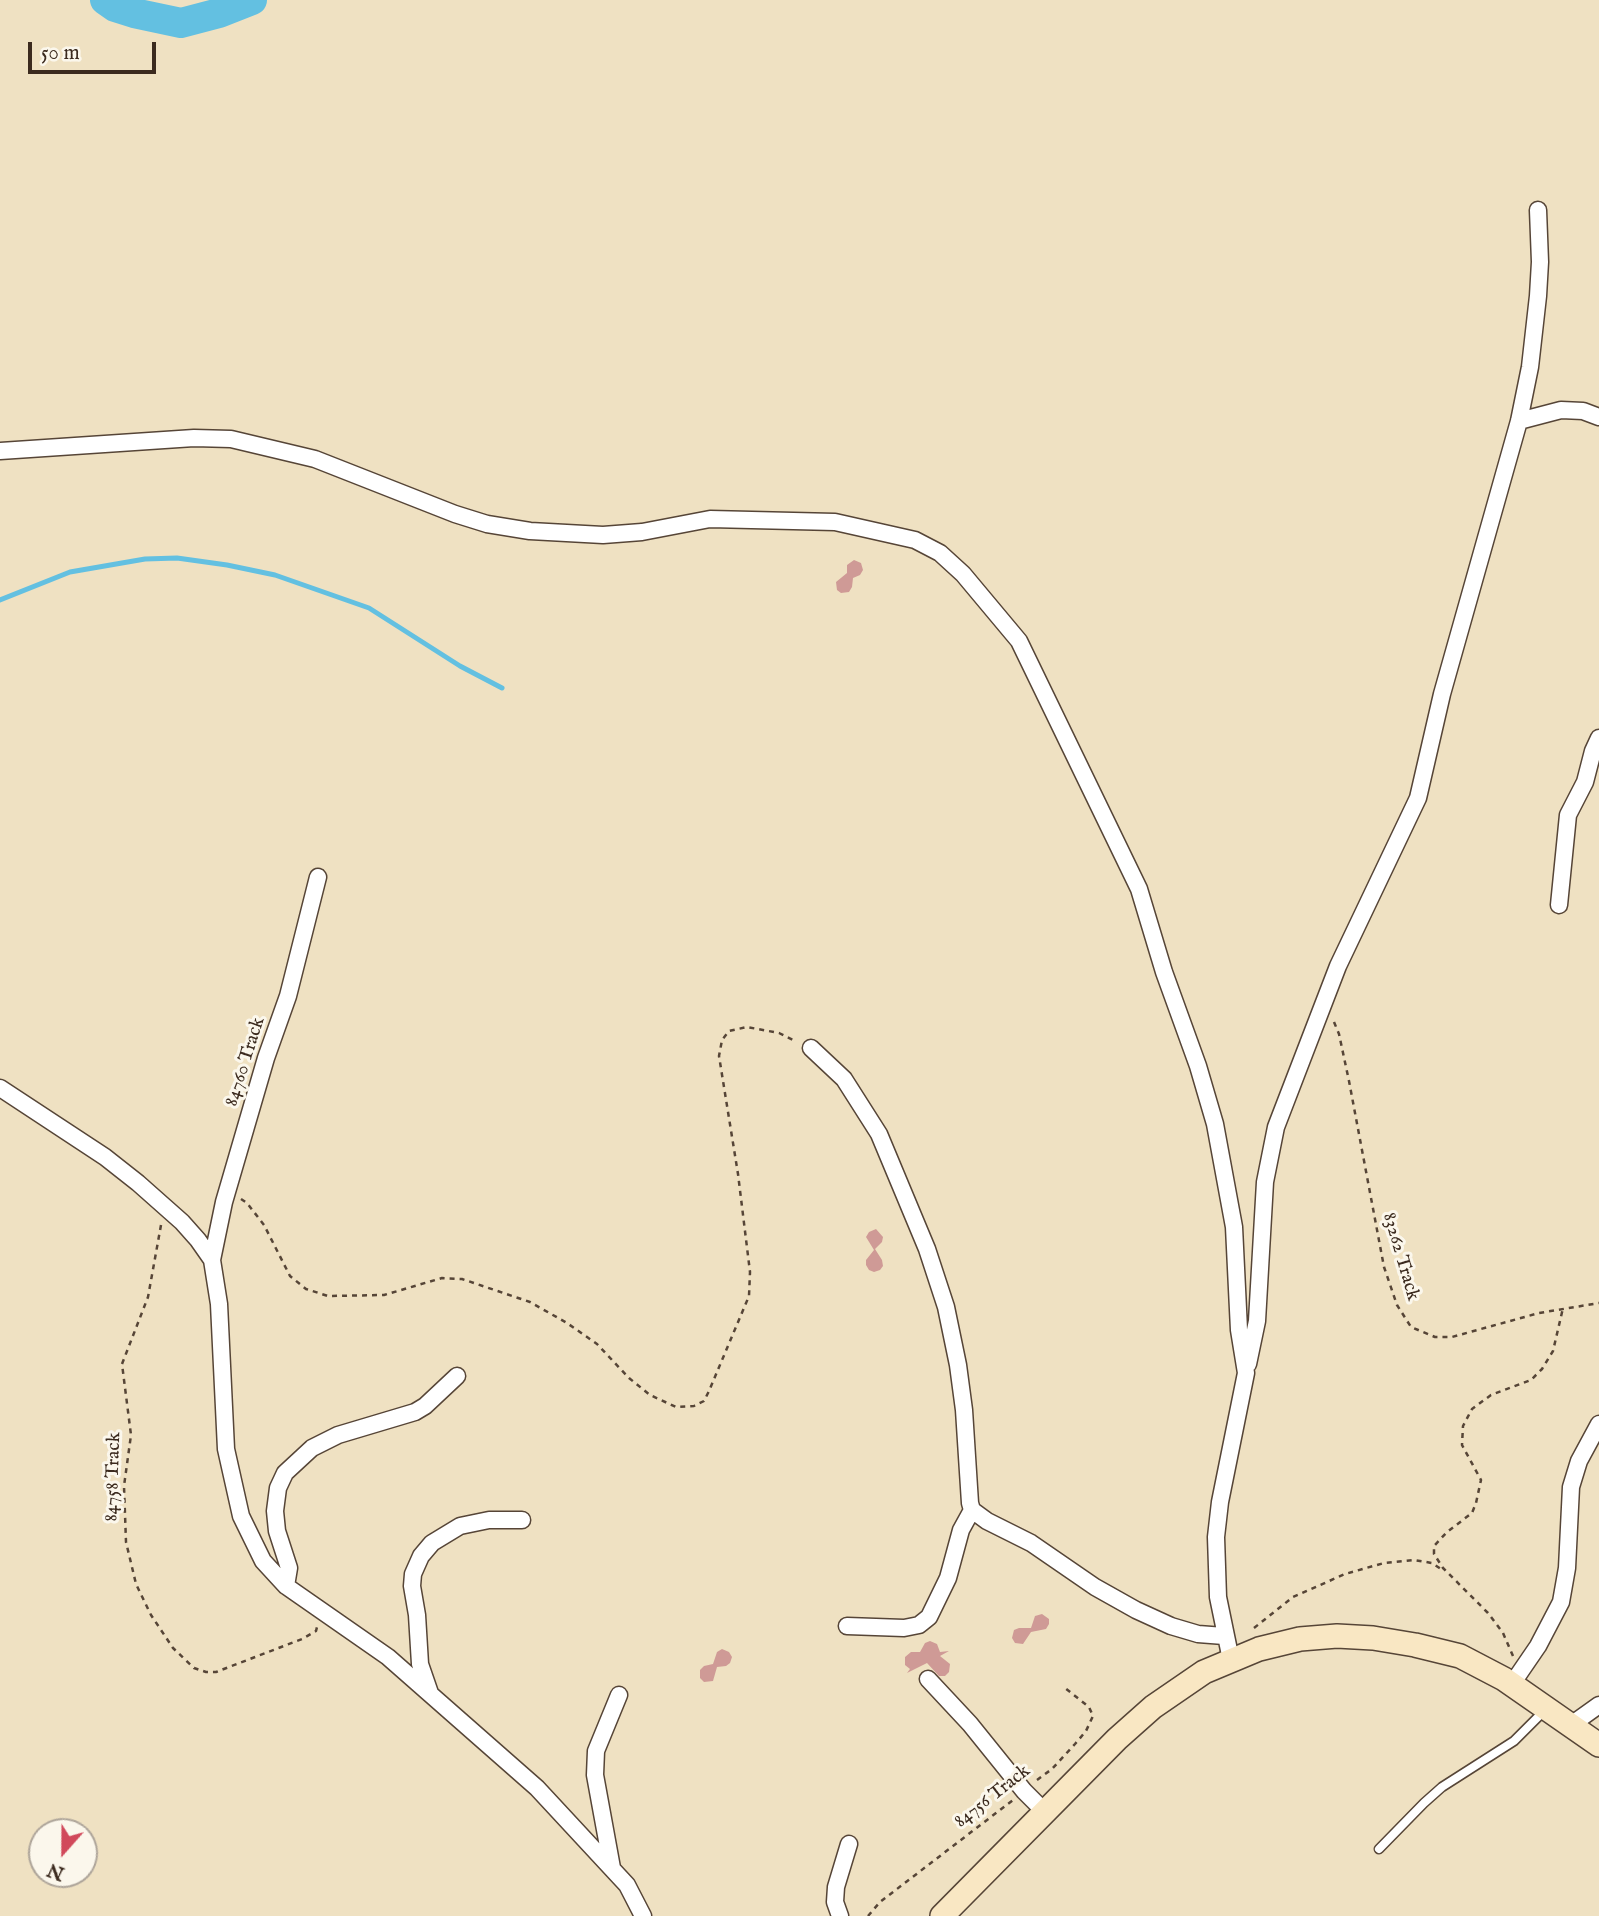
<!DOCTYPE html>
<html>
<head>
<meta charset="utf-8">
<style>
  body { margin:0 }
  #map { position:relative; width:1599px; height:1916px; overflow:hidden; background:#efe1c2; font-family:"IM FELL English",serif }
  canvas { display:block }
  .north { position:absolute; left:28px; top:1818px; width:70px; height:70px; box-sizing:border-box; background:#fbf7ec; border:2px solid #aea59a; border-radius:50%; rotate:201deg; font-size:19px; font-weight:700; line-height:28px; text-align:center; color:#3b2a1e }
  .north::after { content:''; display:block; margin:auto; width:24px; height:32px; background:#d1495b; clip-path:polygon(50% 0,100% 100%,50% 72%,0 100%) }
  .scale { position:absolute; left:28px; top:42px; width:128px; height:32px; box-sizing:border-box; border:4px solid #3b2a1e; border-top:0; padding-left:9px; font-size:21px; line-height:24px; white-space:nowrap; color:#3b2a1e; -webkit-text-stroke:5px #fbf7ec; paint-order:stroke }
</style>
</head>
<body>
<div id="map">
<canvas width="1599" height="1916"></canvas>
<div class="north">N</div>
<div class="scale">50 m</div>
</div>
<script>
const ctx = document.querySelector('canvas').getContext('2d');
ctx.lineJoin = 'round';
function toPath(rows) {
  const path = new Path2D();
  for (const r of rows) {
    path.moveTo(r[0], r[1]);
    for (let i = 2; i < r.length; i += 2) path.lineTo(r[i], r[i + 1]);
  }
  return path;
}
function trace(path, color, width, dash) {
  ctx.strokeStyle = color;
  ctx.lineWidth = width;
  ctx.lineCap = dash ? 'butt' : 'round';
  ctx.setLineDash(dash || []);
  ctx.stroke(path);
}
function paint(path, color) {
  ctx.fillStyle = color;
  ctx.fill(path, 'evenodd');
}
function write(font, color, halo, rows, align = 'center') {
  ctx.font = font + ' "IM FELL English",serif';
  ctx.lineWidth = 6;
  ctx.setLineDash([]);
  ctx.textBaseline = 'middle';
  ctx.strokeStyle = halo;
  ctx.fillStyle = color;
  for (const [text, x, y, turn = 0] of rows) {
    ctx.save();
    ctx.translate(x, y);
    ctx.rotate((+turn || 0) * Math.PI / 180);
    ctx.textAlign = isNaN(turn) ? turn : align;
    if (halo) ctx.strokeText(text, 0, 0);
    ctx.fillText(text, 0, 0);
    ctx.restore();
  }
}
trace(toPath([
  [0,600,70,572,145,559,177,558,227,565,275,575,369,608,460,666,502,688]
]), '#63c0e1', 5);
trace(toPath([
  [105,0,115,7,134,13,181,23,219,13,252,0]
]), '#63c0e1', 30);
paint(toPath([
  [854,560,861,563,863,570,860,575,853,578,852,587,849,592,841,593,837,590,836,582,847,573,847,565],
  [876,1229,883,1237,882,1242,875,1249,882,1260,883,1266,880,1270,874,1272,869,1270,866,1265,866,1260,874,1250,866,1237,869,1232],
  [1042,1614,1049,1619,1049,1624,1046,1629,1031,1632,1023,1644,1015,1643,1012,1638,1014,1630,1019,1628,1031,1628,1035,1616],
  [930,1641,937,1644,940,1652,949,1651,940,1656,950,1664,949,1672,945,1676,939,1676,927,1663,907,1673,910,1669,905,1665,905,1657,911,1652,920,1652,925,1643],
  [722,1649,729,1652,732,1657,730,1663,726,1666,717,1667,713,1681,704,1682,700,1678,700,1670,704,1666,713,1664,717,1652]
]), '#cf9a96');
const lane = toPath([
  [1379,1849,1424,1803,1442,1787,1514,1741,1545,1710]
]);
const street = toPath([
  [1519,421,1561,410,1583,411,1599,417],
  [0,451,194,438,231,439,315,459,455,514,487,524,530,531,603,535,642,532,710,519,835,522,915,540,940,553,963,574,1019,641,1139,889,1164,972,1198,1066,1215,1124,1234,1227,1239,1330,1246,1373,1220,1502,1216,1537,1218,1597,1231,1660],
  [1559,905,1568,815,1585,782,1593,751,1599,738],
  [811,1048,844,1079,879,1134,927,1249,946,1307,958,1365,964,1410,970,1503,972,1510,987,1521,1031,1543,1095,1587,1136,1610,1171,1626,1198,1634,1224,1636],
  [0,1088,105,1157,138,1183,182,1222,198,1240,212,1260,219,1304,226,1449,241,1516,263,1561,286,1586,388,1657,537,1788,627,1885,643,1916],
  [212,1260,224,1202,266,1058,288,996,318,877],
  [1248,1364,1257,1321,1265,1182,1276,1127,1338,966,1418,798,1442,694,1519,421,1530,367,1538,296,1540,262,1538,210],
  [286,1586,289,1568,277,1531,275,1511,278,1488,285,1473,312,1448,338,1435,415,1412,425,1406,457,1376],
  [847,1626,904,1628,919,1625,929,1617,948,1578,961,1530,972,1510],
  [928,1679,970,1724,1024,1791,1045,1812],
  [1512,1684,1538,1646,1561,1602,1567,1568,1571,1487,1579,1461,1599,1424],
  [430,1693,420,1664,417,1615,412,1586,413,1574,421,1556,432,1543,460,1526,489,1520,522,1520],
  [1571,1725,1599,1705],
  [612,1868,595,1775,596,1751,619,1695],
  [840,1916,835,1902,836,1887,849,1844]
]);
const secondary = toPath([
  [942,1916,1117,1739,1153,1707,1204,1672,1259,1649,1300,1639,1337,1636,1373,1638,1415,1645,1460,1656,1504,1679,1599,1745]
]);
trace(lane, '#564537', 11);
trace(street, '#564537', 19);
trace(secondary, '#564537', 26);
trace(toPath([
  [1334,1022,1339,1034,1349,1081,1384,1267,1397,1305,1411,1327,1435,1337,1452,1337,1539,1313,1599,1303],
  [241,1199,247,1203,264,1225,290,1276,306,1289,328,1296,384,1295,442,1278,462,1279,530,1302,567,1323,597,1344,629,1378,650,1395,676,1407,694,1406,704,1401,709,1391,749,1296,750,1272,738,1174,719,1056,722,1040,729,1031,747,1027,779,1033,795,1041],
  [161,1225,148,1297,122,1364,131,1435,124,1486,126,1542,136,1584,151,1615,173,1648,194,1668,206,1672,216,1672,302,1639,316,1631,317,1627],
  [1254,1628,1293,1597,1345,1574,1384,1563,1414,1560,1432,1563,1444,1571],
  [1513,1656,1503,1633,1488,1613,1443,1568,1434,1554,1434,1546,1447,1532,1472,1513,1476,1503,1481,1480,1462,1445,1463,1426,1472,1409,1491,1395,1531,1380,1542,1369,1553,1351,1563,1308],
  [1037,1780,1052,1769,1075,1744,1086,1731,1093,1716,1089,1707,1065,1688],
  [868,1916,880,1902,1013,1800]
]), '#564537', 2.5, [5, 5]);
trace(lane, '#fff', 8);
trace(street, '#fff', 16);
trace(secondary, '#f9e7c3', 23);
write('19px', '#3b2a1e', '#fbf7ec', [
  ["84760 Track",246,1062,-72],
  ["83262 Track",1400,1257,74],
  ["84758 Track",114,1477,-88],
  ["84756 Track",993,1797,-38]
]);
</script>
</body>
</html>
